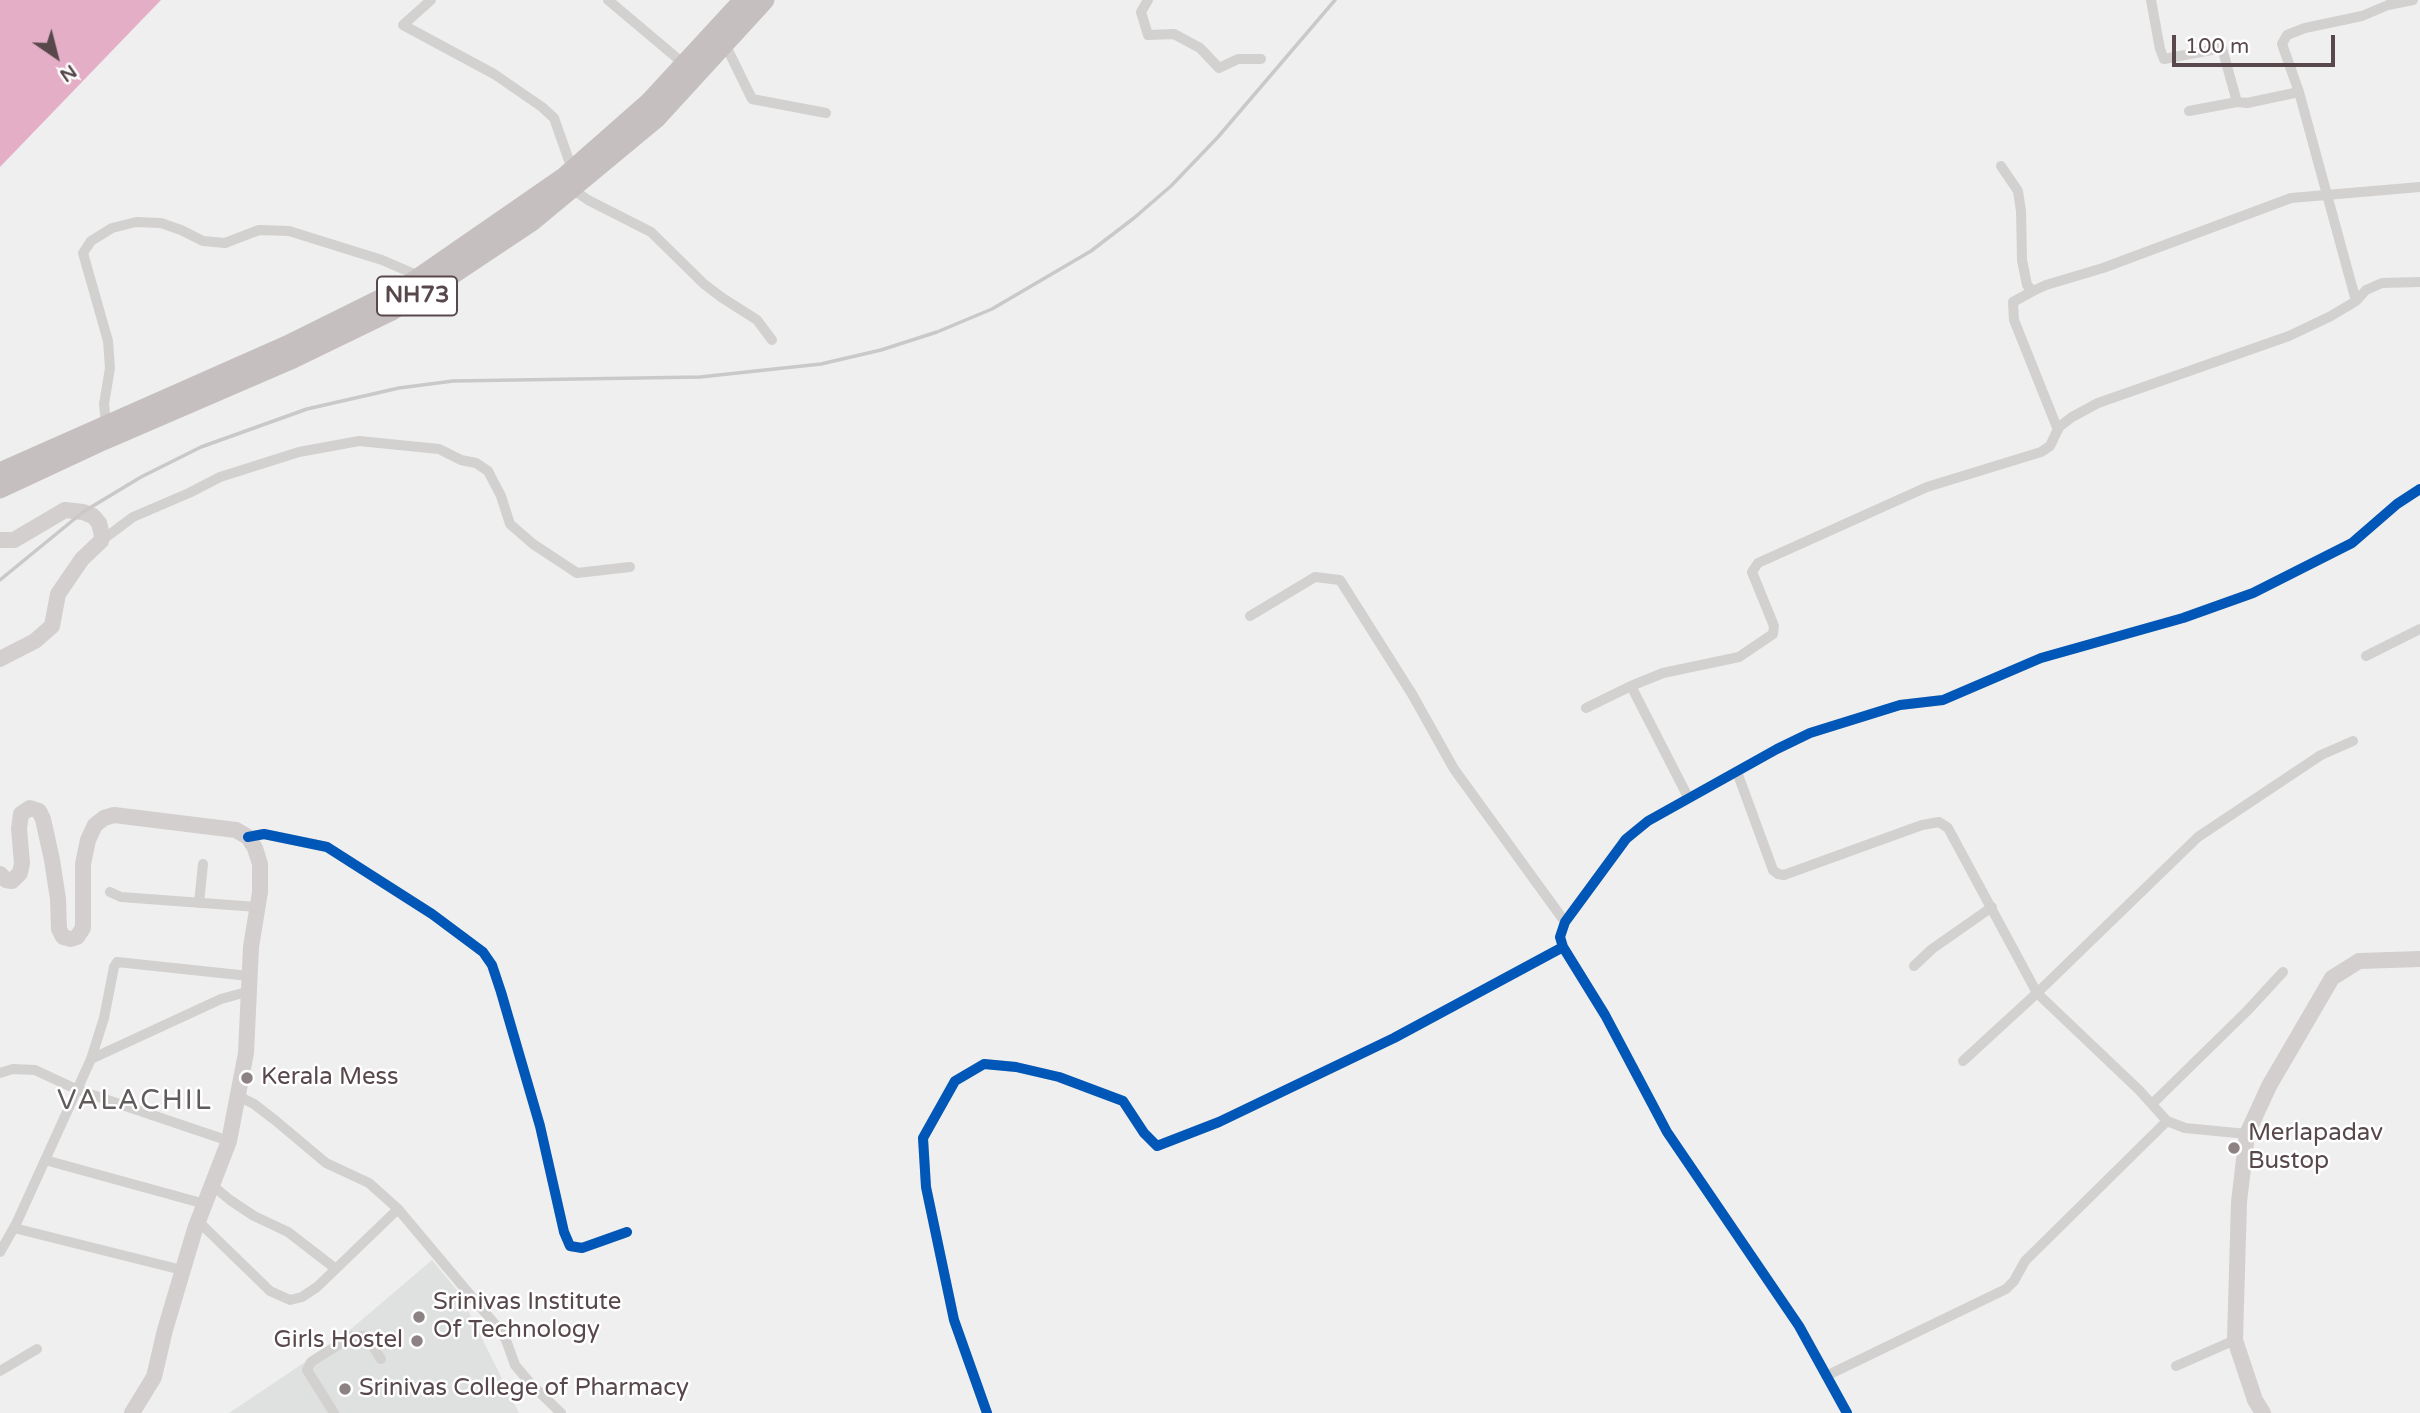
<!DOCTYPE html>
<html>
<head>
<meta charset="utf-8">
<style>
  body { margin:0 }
  #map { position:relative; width:2420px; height:1413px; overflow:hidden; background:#eeefee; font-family:"Varela Round",sans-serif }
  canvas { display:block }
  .north { position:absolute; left:21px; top:21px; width:70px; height:70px; -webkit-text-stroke:5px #fff; paint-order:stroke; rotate:145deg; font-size:19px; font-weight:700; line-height:28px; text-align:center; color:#58484b }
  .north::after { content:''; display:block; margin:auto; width:24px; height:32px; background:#58484b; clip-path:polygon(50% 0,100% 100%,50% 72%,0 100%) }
  .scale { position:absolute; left:2172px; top:35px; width:163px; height:32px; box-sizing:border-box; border:4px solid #58484b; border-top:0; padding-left:9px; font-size:21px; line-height:24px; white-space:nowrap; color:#58484b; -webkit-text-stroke:5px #fff; paint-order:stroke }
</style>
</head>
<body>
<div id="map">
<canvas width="2420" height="1413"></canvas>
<div class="north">N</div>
<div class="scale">100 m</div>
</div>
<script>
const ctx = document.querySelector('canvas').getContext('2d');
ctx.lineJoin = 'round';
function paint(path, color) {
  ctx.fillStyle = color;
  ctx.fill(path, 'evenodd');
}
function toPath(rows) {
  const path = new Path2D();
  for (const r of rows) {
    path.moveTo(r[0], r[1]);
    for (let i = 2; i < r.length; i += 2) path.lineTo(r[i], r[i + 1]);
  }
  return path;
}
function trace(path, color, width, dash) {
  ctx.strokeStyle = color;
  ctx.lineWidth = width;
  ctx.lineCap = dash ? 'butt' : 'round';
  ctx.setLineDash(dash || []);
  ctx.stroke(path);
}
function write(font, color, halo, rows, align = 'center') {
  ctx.font = font + ' "Varela Round",sans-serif';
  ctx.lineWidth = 5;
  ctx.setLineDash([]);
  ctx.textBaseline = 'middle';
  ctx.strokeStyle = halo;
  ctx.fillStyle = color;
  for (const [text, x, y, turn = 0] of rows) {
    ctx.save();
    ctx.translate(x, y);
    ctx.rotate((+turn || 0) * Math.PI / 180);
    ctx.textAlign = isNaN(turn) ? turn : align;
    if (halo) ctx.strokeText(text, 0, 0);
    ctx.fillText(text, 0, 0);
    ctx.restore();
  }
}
paint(toPath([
  [432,1260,460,1294,519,1413,229,1413,338,1340]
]), '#dfe1e0');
paint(toPath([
  [0,0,161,0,0,167]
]), '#e5aec7');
trace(toPath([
  [431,0,403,25,494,74,542,107,554,118,572,169],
  [608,0,684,64],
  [1148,0,1141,12,1148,35,1174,34,1200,48,1219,68,1238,59,1261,59],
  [2151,0,2160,49,2164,59,2222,48,2237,102,2247,103,2299,92,2356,301],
  [725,44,752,99,826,113],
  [2299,92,2282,44,2287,35,2305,28,2362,16,2388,5,2413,0],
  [2189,111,2237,102],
  [2001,166,2018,191,2021,211,2022,260,2027,285,2033,291,2046,285,2103,268,2291,198,2420,187],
  [572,189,588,200,651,232,704,284,721,297,757,320,772,340],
  [2033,291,2013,302,2014,320,2058,430],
  [106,424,104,404,110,368,108,341,83,253,91,241,112,228,136,222,161,223,181,230,203,241,225,243,259,230,289,231,382,260,419,276],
  [101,541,133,517,189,493,220,477,299,452,359,441,439,449,461,460,476,463,488,471,501,496,510,524,533,544,577,573,630,567],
  [1250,616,1315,577,1340,580,1412,694,1454,769,1565,922],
  [2366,656,2420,629],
  [1586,708,1631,686],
  [1737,772,1773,870,1778,874,1784,875,1922,825,1939,822,1948,828,2037,993,2139,1090,2167,1121,2185,1128,2247,1134],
  [1688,797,1631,686,1663,673,1739,657,1773,634,1774,626,1752,572,1758,563,1927,487,2041,452,2050,446,2059,427,2072,417,2098,403,2289,336,2331,316,2356,301,2366,290,2382,283,2420,282],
  [248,837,264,834,327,847,432,914,483,952,492,965,501,992,540,1126,564,1232,570,1246,582,1248,627,1232],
  [110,892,121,897,257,907],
  [199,903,203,864],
  [1914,966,1932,949,1992,907],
  [91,1059,221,999,250,991],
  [1963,1061,2037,993,2198,837,2321,755,2353,741],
  [0,1073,13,1069,35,1070,78,1090,229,1141],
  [238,1096,254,1104,276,1121,326,1163,369,1183,398,1209,498,1328,506,1340,515,1365,531,1384,561,1413],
  [2152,1104,2247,1011,2283,972],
  [45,1160,205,1204],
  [212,1185,230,1200,254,1216,288,1232,336,1269],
  [198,1221,270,1291,290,1300,302,1297,317,1287,398,1209],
  [14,1228,182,1270],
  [0,1252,16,1224,91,1059,104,1018,114,967,117,962,249,976],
  [2176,1366,2235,1340],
  [0,1371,37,1349],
  [1826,1376,2006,1289,2014,1281,2025,1261,2167,1121],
  [334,1413,307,1370,311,1362,352,1336,366,1336,381,1359],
  [987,1413,954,1320,926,1187,923,1138,955,1081,984,1064,1016,1067,1059,1077,1123,1101,1144,1133,1157,1146,1219,1122,1394,1038,1563,947],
  [1847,1413,1799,1326,1667,1132,1605,1015,1563,947,1560,937,1565,922,1626,839,1648,821,1777,749,1810,733,1900,705,1943,700,2041,658,2183,618,2253,593,2352,543,2397,504,2420,489]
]), '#d3d0d0', 10);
trace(toPath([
  [0,540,14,540,65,510,83,512,93,516,99,523,102,535,101,541,82,559,58,594,52,626,35,641,0,659],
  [0,874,6,880,12,881,20,873,22,863,19,829,21,814,30,808,39,811,43,819,52,860,58,899,59,929,63,937,71,939,77,937,83,928,83,864,88,840,95,825,104,818,114,815,236,830,248,837,255,848,260,864,260,892,251,947,246,1053,229,1141,195,1229,165,1330,154,1377,132,1413],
  [2263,1413,2255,1400,2235,1340,2239,1202,2247,1134,2269,1086,2332,978,2359,961,2420,959]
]), '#d3cfcf', 16);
trace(toPath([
  [0,472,287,345,406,286,565,176,649,102,743,0],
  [0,489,103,441,293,359,390,312,455,273,533,221,656,119,765,0]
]), '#c6bfc0', 19);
trace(toPath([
  [0,580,83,512,141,477,201,447,307,409,399,388,453,381,700,377,821,364,881,350,937,332,992,309,1091,251,1134,218,1171,186,1218,137,1335,0]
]), '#cac8c8', 3.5);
trace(toPath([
  [248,837,264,834,327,847,432,914,483,952,492,965,501,992,540,1126,564,1232,570,1246,582,1248,627,1232],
  [987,1413,954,1320,926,1187,923,1138,955,1081,984,1064,1016,1067,1059,1077,1123,1101,1144,1133,1157,1146,1219,1122,1394,1038,1563,947],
  [1847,1413,1799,1326,1667,1132,1605,1015,1563,947,1560,937,1565,922,1626,839,1648,821,1777,749,1810,733,1900,705,1943,700,2041,658,2183,618,2253,593,2352,543,2397,504,2420,489]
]), '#0057b8', 10);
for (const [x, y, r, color] of [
  [247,1078,7,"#8c8284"],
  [2234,1148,7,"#8c8284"],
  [419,1317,7,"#8c8284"],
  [417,1341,7,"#8c8284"],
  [345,1389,7,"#8c8284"]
]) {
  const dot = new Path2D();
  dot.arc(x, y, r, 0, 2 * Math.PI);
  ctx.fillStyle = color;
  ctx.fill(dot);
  trace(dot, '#fff', 2.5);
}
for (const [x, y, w] of [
  [417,296,80]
]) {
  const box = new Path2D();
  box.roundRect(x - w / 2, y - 19.5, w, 39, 5);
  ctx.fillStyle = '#fff';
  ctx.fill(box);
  trace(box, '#58484b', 2);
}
write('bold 23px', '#58484b', null, [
  ["NH73",417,296]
]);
write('24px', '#58484b', '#fff', [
  ["Kerala Mess",261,1078],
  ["Merlapadav",2248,1134],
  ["Bustop",2248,1162],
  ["Srinivas Institute",433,1303],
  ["Of Technology",433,1331],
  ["Girls Hostel",403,1341,"right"],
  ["Srinivas College of Pharmacy",359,1389]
], 'left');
ctx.letterSpacing = '2px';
write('28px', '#615b5b', '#fff', [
  ["VALACHIL",135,1102]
]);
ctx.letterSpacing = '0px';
</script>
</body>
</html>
